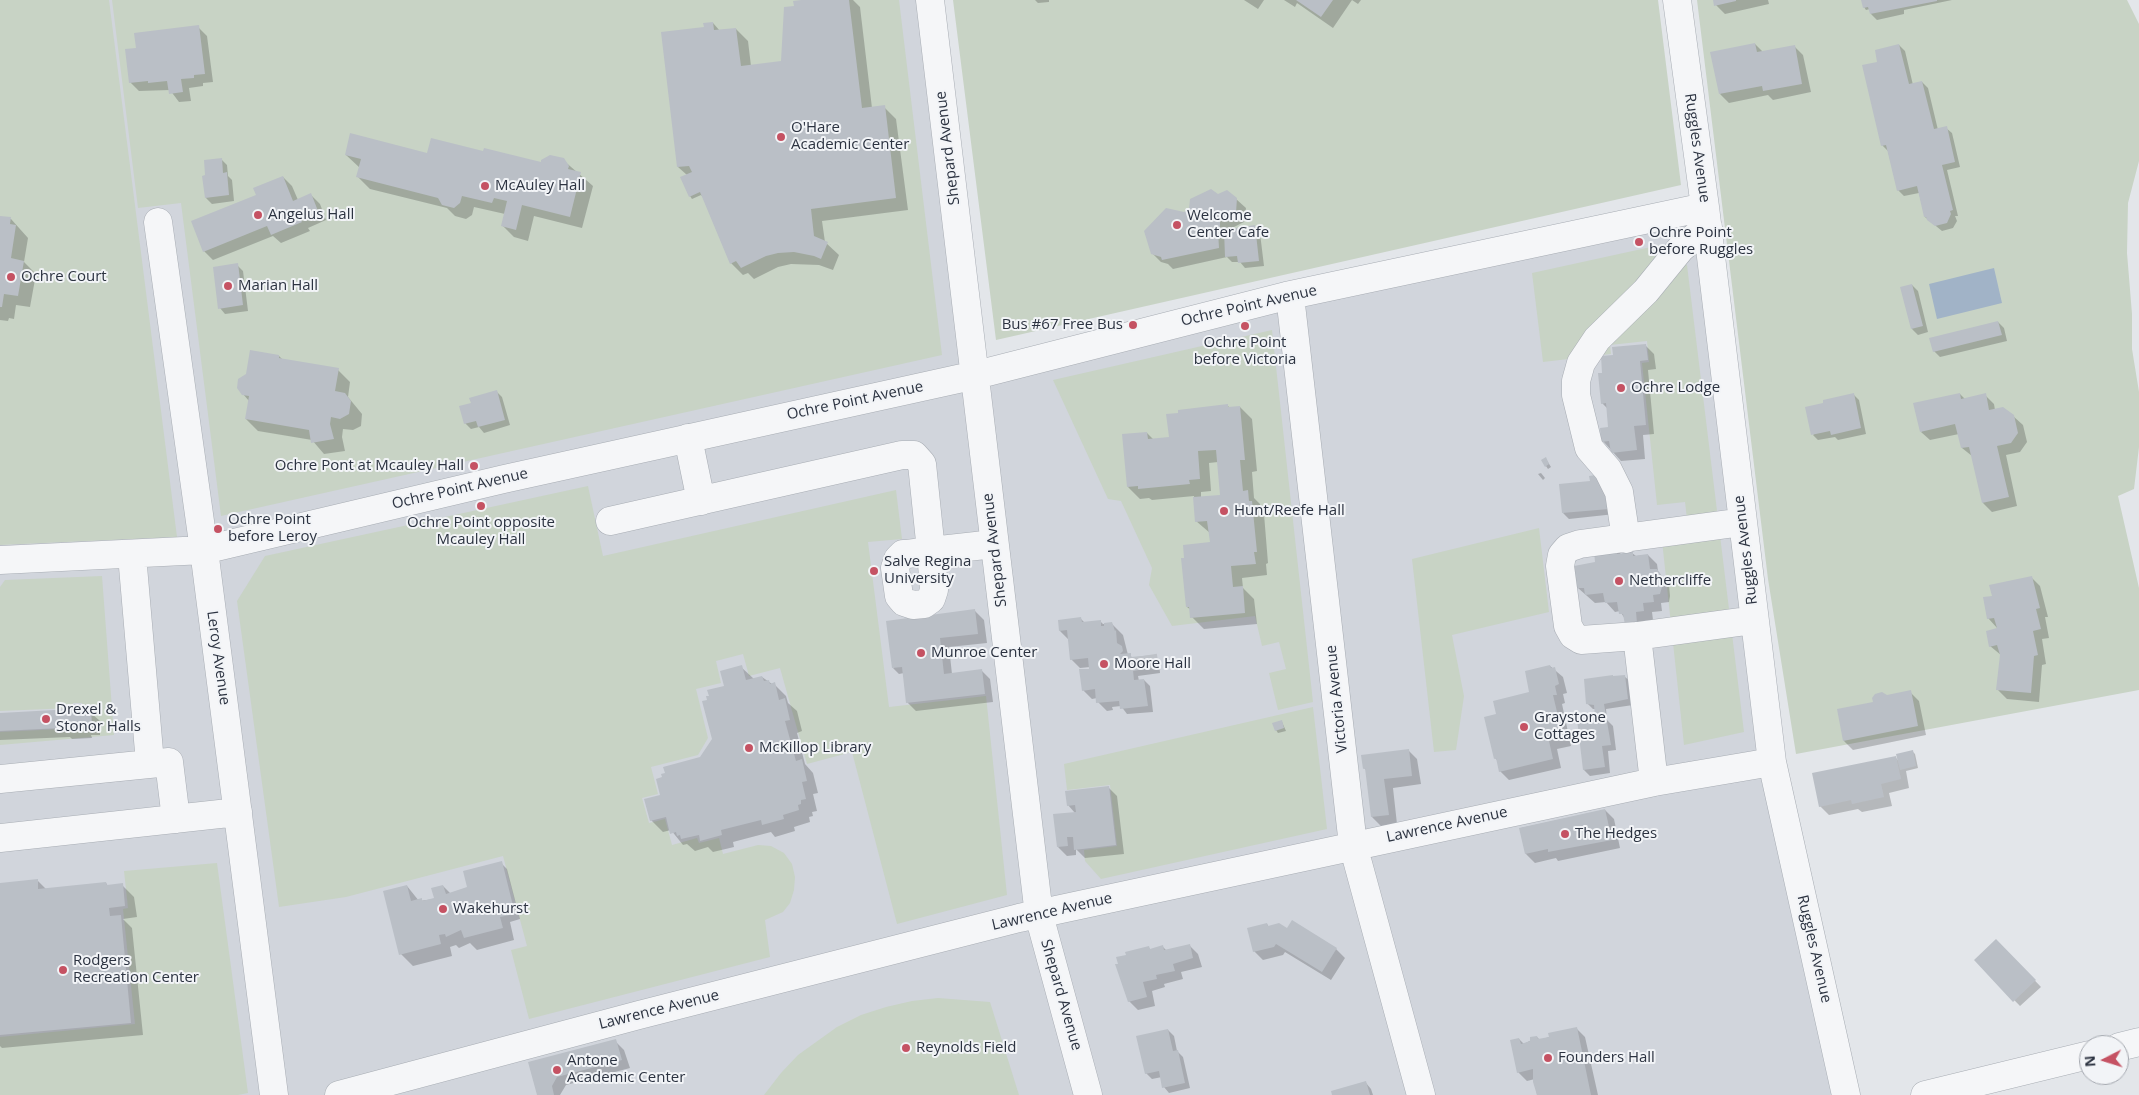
<!DOCTYPE html>
<html>
<head>
<meta charset="utf-8">
<style>
  body { margin:0 }
  #map { position:relative; width:2139px; height:1095px; overflow:hidden; background:#e3e6ea; font-family:"Open Sans",sans-serif }
  canvas { display:block }
  .north { position:absolute; left:2079px; top:1035px; width:50px; height:50px; box-sizing:border-box; background:#f2f4f7; border:1px solid #a3a7ae; border-radius:50%; rotate:265deg; font-size:14px; font-weight:700; line-height:20px; text-align:center; color:#2c3341 }
  .north::after { content:''; display:block; margin:auto; width:18px; height:22px; background:#c55263; clip-path:polygon(50% 0,100% 100%,50% 72%,0 100%) }
</style>
</head>
<body>
<div id="map">
<canvas width="2139" height="1095"></canvas>
<div class="north">N</div>
</div>
<script>
const ctx = document.querySelector('canvas').getContext('2d');
ctx.lineJoin = 'round';
function paint(path, color) {
  ctx.fillStyle = color;
  ctx.fill(path, 'evenodd');
}
function toPath(rows) {
  const path = new Path2D();
  for (const r of rows) {
    path.moveTo(r[0], r[1]);
    for (let i = 2; i < r.length; i += 2) path.lineTo(r[i], r[i + 1]);
  }
  return path;
}
function trace(path, color, width, dash) {
  ctx.strokeStyle = color;
  ctx.lineWidth = width;
  ctx.lineCap = dash ? 'butt' : 'round';
  ctx.setLineDash(dash || []);
  ctx.stroke(path);
}
function write(font, color, halo, rows, align = 'center') {
  ctx.font = font + ' "Open Sans",sans-serif';
  ctx.lineWidth = 4;
  ctx.setLineDash([]);
  ctx.textBaseline = 'middle';
  ctx.strokeStyle = halo;
  ctx.fillStyle = color;
  for (const [text, x, y, turn = 0] of rows) {
    ctx.save();
    ctx.translate(x, y);
    ctx.rotate((+turn || 0) * Math.PI / 180);
    ctx.textAlign = isNaN(turn) ? turn : align;
    if (halo) ctx.strokeText(text, 0, 0);
    ctx.fillText(text, 0, 0);
    ctx.restore();
  }
}
paint(toPath([
  [0,0,930,0,976,374,1705,207,1754,620,1846,1095,0,1095]
]), '#d1d5dc');
paint(toPath([
  [0,0,109,0,177,537,0,545],
  [112,0,899,0,942,355,221,516,181,203,138,208],
  [953,0,1658,0,1681,185,996,340],
  [1697,0,2127,0,2139,24,2139,161,2128,203,2127,253,2132,314,2132,349,2139,392,2139,447,2134,489,2118,496,2139,588,2139,690,1796,754,1768,579],
  [1660,245,1687,265,1744,732,1684,745,1660,522,1687,519,1685,502,1657,505,1642,363,1649,362,1647,341,1610,345,1611,354,1543,362,1532,273],
  [1272,330,1313,702,1278,710,1269,673,1286,669,1279,642,1262,646,1255,616,1172,626,1149,585,1152,568,1121,501,1108,499,1053,380],
  [588,486,603,556,896,490,902,539,868,542,889,707,986,696,1007,895,897,924,852,752,807,764,780,668,749,676,743,654,716,661,721,683,696,689,708,738,698,755,651,767,658,794,642,798,649,823,665,819,672,845,697,838,699,843,719,838,723,854,758,845,771,846,784,853,792,864,795,877,794,890,790,903,783,912,765,920,770,957,529,1019,511,950,527,946,503,856,346,897,279,907,237,601,265,556],
  [1539,528,1549,612,1452,635,1464,696,1456,750,1434,752,1412,559],
  [102,576,114,735,0,745,0,732,61,729,62,732,83,730,83,727,92,726,91,711,83,711,82,703,73,703,72,708,0,711,0,587,5,580],
  [1313,707,1327,829,1101,879,1085,861,1084,850,1117,846,1110,785,1067,790,1064,764],
  [217,863,248,1093,238,1095,0,1095,0,1037,135,1024,123,909,128,908,124,871],
  [938,998,990,1002,1019,1095,764,1095,781,1073,798,1055,837,1027,861,1015,886,1007,912,1001]
]), '#c8d3c5');
paint(toPath([
  [1994,268,2002,303,1937,319,1929,284]
]), '#a1b3c7');
paint(toPath([
  [811,0,853,0,860,7,872,108,884,107,896,119,908,210,822,221,825,242,839,255,833,270,819,265,791,264,778,267,754,279,748,273,743,275,731,263,705,199,701,195,692,199,690,196,687,175,678,167,705,28,713,23,720,31,736,29,748,41,751,66,782,62,795,7],
  [1035,0,1049,0,1049,2,1038,3],
  [1244,0,1264,0,1258,9],
  [1284,0,1361,0,1358,4,1352,0,1333,28,1297,3,1295,7],
  [1714,0,1768,0,1769,4,1725,14,1716,5],
  [1866,0,1952,0,1904,10,1904,14,1877,20,1871,14,1870,9,1866,10,1864,7],
  [198,27,207,36,213,82,203,83,203,86,189,88,191,101,179,102,170,90,139,91,130,82,137,49],
  [1755,44,1763,52,1794,46,1803,55,1811,92,1773,100,1768,95,1729,103,1720,94],
  [1899,45,1905,51,1913,85,1922,82,1928,88,1938,130,1946,128,1952,133,1960,167,1947,170,1958,216,1955,216,1957,221,1953,228,1942,231,1925,217,1919,193,1904,196,1898,190,1888,151,1882,145,1879,63],
  [484,153,542,164,563,160,593,186,582,228,534,216,528,241,514,237,502,225,505,214,474,207,472,215,466,219,455,216,447,208,370,189,358,177,360,168,346,155],
  [221,159,227,165,228,176,232,180,234,201,212,204,206,198,204,177],
  [283,177,292,186,298,200,311,195,320,204,326,220,308,228,310,231,281,243,273,236,213,260,204,251,258,196],
  [1218,196,1236,199,1246,208,1244,222,1226,231,1254,227,1260,233,1264,266,1245,268,1240,262,1232,262,1227,257,1173,269,1168,264,1161,262,1152,253,1184,213],
  [0,217,11,219,28,238,24,262,36,274,30,307,16,305,14,319,9,318,8,321,0,320],
  [237,265,243,271,248,311,225,314,220,308],
  [1912,285,1918,291,1928,332,1918,335,1912,329,1902,288],
  [1998,322,2004,328,2007,341,1940,357,1934,351],
  [1645,345,1654,354,1656,369,1648,370,1654,434,1643,435,1645,459,1621,461,1603,441,1609,428,1607,408,1602,403,1604,374,1614,356],
  [279,356,283,360,338,370,350,382,348,397,362,414,361,426,353,430,343,429,342,437,345,451,324,454,312,440,258,431,246,419,249,401,243,394],
  [496,391,502,397,510,425,484,433,479,427,471,429,465,423,472,404],
  [1853,394,1859,400,1866,434,1838,440,1835,437,1818,440,1813,435],
  [1960,394,1965,399,1985,395,1994,404,1995,410,2013,416,2023,425,2027,442,2020,452,2006,455,2017,506,1992,512,1983,503,1972,456,1962,448,1959,434,1930,440,1921,432],
  [1227,405,1230,408,1240,407,1252,419,1257,471,1252,472,1254,498,1260,504,1261,511,1264,514,1268,563,1266,564,1267,575,1242,578,1243,588,1254,599,1257,624,1204,629,1192,617,1191,610,1187,607,1211,543,1210,533,1196,521,1194,496,1152,500,1149,498,1140,499,1128,487,1147,433,1154,440,1170,438],
  [1218,462,1221,496,1201,498,1201,492,1211,491,1209,463],
  [1546,459,1551,467,1548,469,1546,466],
  [1541,473,1545,478,1543,480,1538,474],
  [1591,482,1615,514,1569,519,1563,513],
  [1616,550,1621,554,1632,553,1636,556,1648,555,1657,564,1658,571,1669,585,1670,596,1669,602,1661,603,1662,611,1652,612,1653,620,1644,621,1645,632,1625,619,1620,611,1615,612,1606,602,1595,603,1578,588,1597,563],
  [2031,577,2040,586,2048,617,2045,617,2049,638,2042,639,2046,664,2042,665,2039,702,2007,699,1998,690,2001,655,1990,646,1998,629,1988,618,1993,596],
  [975,611,984,620,987,643,949,647,952,674,981,670,990,679,993,702,916,711,907,702,904,673,899,674,893,668],
  [1081,619,1085,623,1100,621,1103,624,1112,624,1123,635,1128,655,1134,658,1153,656,1159,662,1160,673,1138,676,1139,681,1144,680,1150,686,1153,712,1127,714,1121,706,1112,707,1113,710,1107,711,1098,702,1097,698,1092,699,1083,690,1090,667,1080,668,1071,659,1069,640,1060,631,1059,621],
  [1550,666,1563,677,1567,693,1563,694,1565,703,1562,704,1571,746,1557,749,1561,768,1509,780,1500,771,1498,761,1495,758,1497,715,1531,693],
  [741,667,754,679,762,677,772,684,774,684,786,696,788,703,797,711,802,731,797,733,805,764,813,773,818,793,813,794,817,811,812,812,813,816,809,817,810,822,794,827,795,831,775,837,771,832,733,842,734,847,713,852,708,847,695,851,687,844,683,845,671,830,663,832,651,820,662,796,701,758,713,739,708,701,725,687],
  [1625,677,1631,682,1633,705,1606,709,1607,720,1613,726,1616,750,1608,751,1610,773,1590,776,1584,770,1597,721,1596,709,1593,709,1587,703,1614,678],
  [1910,692,1919,701,1926,735,1853,750,1844,741,1838,710,1874,703,1886,697],
  [82,705,100,721,100,735,91,735,92,738,72,739,70,737,0,740,0,714,74,710],
  [1282,722,1286,731,1278,733,1276,730],
  [1408,750,1417,759,1421,784,1393,788,1397,824,1381,826,1372,817,1366,770,1364,768],
  [1913,752,1915,754,1918,768,1906,771,1909,788,1889,793,1892,806,1862,812,1858,809,1829,815,1820,806,1895,757,1899,761],
  [1108,787,1117,796,1124,854,1085,858,1076,849,1076,855,1067,856,1058,847,1075,813,1068,805],
  [1605,810,1614,819,1620,848,1558,861,1556,858,1535,863,1526,854,1521,828],
  [501,863,507,869,520,919,510,922,514,940,477,950,470,943,459,948,456,945,450,947,452,956,413,966,401,954,407,886,419,901,435,899,443,886,451,894,468,888],
  [37,880,46,889,106,883,108,886,122,885,134,897,137,917,123,919,132,928,143,1035,2,1048,0,1046,0,884],
  [1267,924,1269,927,1287,929,1336,949,1345,958,1331,980,1285,952,1283,955,1263,960,1254,951],
  [1996,940,2041,987,2020,1006,1975,960],
  [1189,945,1198,954,1202,967,1181,972,1183,979,1164,984,1165,987,1152,991,1155,1006,1138,1010,1129,1001,1127,956,1148,947,1151,950,1163,947,1167,951],
  [1576,1028,1585,1037,1598,1095,1537,1095,1535,1079,1527,1081,1518,1072,1519,1039,1524,1044,1537,1037,1540,1040],
  [1168,1030,1174,1036,1177,1051,1183,1057,1190,1088,1169,1093,1164,1087,1162,1077,1152,1079,1146,1073],
  [615,1041,624,1050,630,1068,566,1085,560,1095,539,1095,530,1063],
  [1366,1083,1371,1089,1373,1095,1333,1095]
]), '#0003');
paint(toPath([
  [801,0,849,0,862,108,885,105,896,198,811,209,814,236,828,242,821,259,814,256,794,252,778,253,766,256,741,268,736,261,730,264,700,192,689,197,680,177,692,172,689,166,677,167,661,32,704,27,703,23,713,22,714,30,736,28,741,66,781,61,784,7,794,6,793,1],
  [1296,0,1333,0,1321,17],
  [1713,0,1736,0,1736,1,1714,6],
  [1861,0,1937,0,1937,1,1870,14,1868,7,1863,8],
  [199,25,205,74,194,75,194,78,181,79,183,92,169,94,167,81,148,83,148,81,129,83,125,49,136,48,134,33],
  [1755,43,1757,52,1795,45,1802,84,1763,91,1762,86,1719,94,1710,52],
  [1899,44,1909,84,1922,81,1934,129,1947,126,1955,162,1942,165,1953,210,1950,211,1951,214,1947,223,1935,226,1927,220,1926,217,1924,217,1917,186,1897,191,1886,145,1881,146,1862,65,1877,62,1875,50],
  [350,133,427,153,431,138,483,151,484,148,541,162,541,160,550,155,564,158,569,166,568,169,581,172,570,217,522,205,516,230,501,226,507,201,494,198,492,203,462,196,460,203,454,208,442,205,438,198,356,177,361,159,345,155],
  [222,158,223,173,227,172,229,195,205,198,202,176,205,175,204,160],
  [283,176,293,201,311,193,318,211,300,219,302,222,271,235,267,226,203,252,191,221,256,195,253,188],
  [1211,189,1218,194,1227,190,1237,198,1236,213,1220,220,1220,229,1218,231,1219,248,1162,260,1161,257,1151,254,1144,231,1166,208,1184,212,1189,209,1190,199],
  [0,216,11,217,10,224,16,225,11,258,24,261,18,296,4,294,2,307,0,307],
  [1255,225,1259,261,1238,263,1237,256,1225,257,1224,230],
  [238,263,243,305,218,309,213,267],
  [1912,284,1923,326,1911,329,1900,287],
  [1998,321,2002,335,1933,352,1929,338],
  [1646,344,1648,360,1640,361,1646,425,1634,426,1637,450,1611,453,1609,441,1601,442,1600,428,1608,427,1606,403,1601,404,1598,373,1602,373,1601,356,1613,355,1612,347],
  [250,350,279,355,279,358,339,368,335,391,345,393,351,401,349,414,340,419,331,417,330,424,334,439,311,443,309,430,245,419,249,396,242,395,237,388,238,379,246,374],
  [497,390,505,420,478,427,476,421,464,424,459,406,471,403,469,398],
  [1854,393,1861,428,1831,435,1830,431,1811,435,1805,407,1823,403,1823,400],
  [1960,393,1961,399,1986,393,1989,410,2003,407,2014,415,2018,433,2011,443,1997,446,2009,497,1982,503,1969,447,1961,448,1955,424,1920,432,1913,403],
  [1228,404,1228,407,1240,406,1245,460,1240,460,1243,491,1248,490,1249,501,1252,501,1257,552,1254,552,1256,564,1231,566,1233,587,1243,586,1245,613,1190,618,1189,607,1186,607,1181,558,1184,558,1183,545,1210,542,1207,521,1195,522,1193,497,1220,495,1216,450,1198,451,1200,479,1189,480,1190,484,1138,489,1138,486,1127,487,1122,434,1147,432,1148,439,1169,437,1166,414,1178,413,1178,410],
  [1546,457,1549,464,1545,467,1541,460],
  [1603,474,1609,509,1562,513,1559,484,1590,481,1589,476],
  [1617,548,1617,554,1633,552,1633,556,1648,554,1650,569,1657,569,1661,575,1662,587,1660,594,1653,595,1654,602,1643,603,1644,611,1636,612,1637,623,1625,625,1623,614,1619,614,1617,602,1605,603,1603,593,1585,595,1584,588,1577,588,1574,566,1595,562,1594,551],
  [2032,576,2040,608,2036,609,2041,629,2033,631,2038,655,2034,656,2031,693,1996,690,2000,655,1997,645,1989,647,1986,631,1997,628,1994,618,1987,619,1983,597,1992,596,1989,585],
  [975,609,978,634,940,638,944,674,982,669,985,694,906,703,902,667,892,668,886,621],
  [1081,617,1082,622,1101,620,1101,626,1104,626,1104,623,1112,622,1115,631,1116,630,1117,643,1122,646,1123,651,1120,654,1131,653,1131,657,1153,655,1154,668,1133,670,1134,680,1144,679,1148,706,1120,709,1119,701,1096,703,1095,689,1082,691,1079,669,1089,669,1088,658,1070,660,1067,630,1059,631,1058,620],
  [742,665,746,680,762,676,764,681,769,680,770,684,775,682,779,700,785,698,790,720,785,721,796,761,802,759,807,781,802,782,806,799,801,800,801,804,798,805,799,810,783,815,784,819,762,825,761,820,721,830,722,835,700,841,699,835,681,839,680,835,677,836,676,832,670,834,666,817,650,821,644,799,660,795,656,779,662,777,661,774,665,773,663,767,700,757,712,739,702,701,707,700,706,696,709,696,707,690,724,686,720,671],
  [1550,665,1551,668,1555,667,1559,684,1555,686,1557,695,1553,695,1563,737,1549,741,1553,759,1499,772,1496,758,1494,759,1484,717,1496,714,1493,701,1529,692,1525,671],
  [1613,675,1613,676,1625,675,1628,699,1604,704,1611,745,1602,746,1605,767,1583,770,1577,719,1595,717,1594,705,1586,704,1584,679],
  [1911,690,1918,726,1843,741,1837,709,1873,702,1872,698,1875,694,1882,692,1887,695],
  [73,704,82,704,82,712,91,711,92,726,83,727,83,730,62,731,62,728,0,731,0,713,73,709],
  [1282,720,1284,728,1275,731,1272,723],
  [1409,749,1412,776,1384,779,1389,815,1371,817,1365,768,1363,769,1361,755],
  [1913,750,1916,766,1900,770,1896,754],
  [1896,756,1901,779,1881,784,1884,797,1852,804,1851,800,1819,807,1812,773],
  [1109,786,1116,845,1074,850,1073,837,1067,837,1068,846,1057,847,1053,814,1076,812,1075,805,1067,806,1065,791],
  [1605,809,1612,840,1548,852,1548,849,1525,854,1519,828],
  [502,861,515,914,500,917,503,928,464,938,461,930,446,937,445,934,439,935,441,944,399,955,383,891,407,885,411,901,422,898,422,901,434,898,431,888,443,885,446,894,467,887,463,871],
  [38,879,38,889,106,882,107,885,123,883,125,906,109,908,110,916,121,915,131,1023,0,1035,0,883],
  [1292,920,1337,948,1322,972,1276,944,1274,947,1253,952,1247,928,1267,923,1268,926,1279,923,1287,928],
  [1996,939,2036,980,2013,1002,1974,960],
  [1190,944,1193,958,1173,964,1175,971,1156,975,1157,979,1143,982,1147,997,1128,1002,1115,964,1118,964,1116,957,1126,955,1125,952,1149,946,1150,949,1163,945,1164,950],
  [1577,1027,1591,1095,1537,1095,1533,1082,1533,1069,1517,1073,1510,1040,1519,1038,1521,1044,1530,1041,1530,1037,1537,1036,1538,1039,1549,1037,1548,1033],
  [1168,1029,1173,1051,1178,1050,1185,1083,1162,1088,1159,1071,1145,1074,1136,1036],
  [616,1039,622,1060,557,1077,552,1086,554,1095,537,1095,528,1062],
  [1366,1081,1370,1095,1332,1095,1331,1091]
]), '#babfc6');
trace(toPath([
  [1143,656,1145,669]
]), '#bec2c8', 28, [28, 14]);
const minor = toPath([
  [930,0,1039,915,1088,1095],
  [1677,0,1705,207,1772,762,1846,1095],
  [158,222,204,550,274,1095],
  [1290,296,1353,845,1421,1095],
  [688,438,701,501],
  [610,521,902,455,914,455,922,464,931,551,934,590,931,599,924,604,913,605,904,602,899,596,895,568,898,559,903,554,907,554,931,551,994,544],
  [1743,522,1580,544,1568,548,1562,555,1560,566,1568,626,1573,635,1581,640,1637,636,1754,620],
  [1626,539,1619,492,1608,470,1589,448,1576,395,1576,381,1581,363,1597,339,1646,291,1681,248,1708,227],
  [132,555,150,763],
  [0,560,204,550,504,479,976,375,1286,296,1705,207],
  [1637,636,1654,782],
  [0,779,169,762,176,819],
  [0,838,238,812],
  [2119,1047,2139,1042],
  [339,1095,639,1015,1019,918,1654,782,1772,762],
  [1925,1095,2089,1055]
]);
trace(minor, '#a8adb4', 29);
trace(minor, '#f5f6f8', 28);
for (const [x, y, r, color] of [
  [781,137,5,"#c55263"],
  [485,186,5,"#c55263"],
  [258,215,5,"#c55263"],
  [1177,225,5,"#c55263"],
  [1639,242,5,"#c55263"],
  [11,277,5,"#c55263"],
  [228,286,5,"#c55263"],
  [1133,325,5,"#c55263"],
  [1245,326,5,"#c55263"],
  [1621,388,5,"#c55263"],
  [474,466,5,"#c55263"],
  [481,506,5,"#c55263"],
  [1224,511,5,"#c55263"],
  [218,529,5,"#c55263"],
  [874,571,5,"#c55263"],
  [1619,581,5,"#c55263"],
  [921,653,5,"#c55263"],
  [1104,664,5,"#c55263"],
  [46,719,5,"#c55263"],
  [1524,727,5,"#c55263"],
  [749,748,5,"#c55263"],
  [1565,834,5,"#c55263"],
  [443,909,5,"#c55263"],
  [63,970,5,"#c55263"],
  [906,1048,5,"#c55263"],
  [1548,1058,5,"#c55263"],
  [557,1070,5,"#c55263"]
]) {
  const dot = new Path2D();
  dot.arc(x, y, r, 0, 2 * Math.PI);
  ctx.fillStyle = color;
  ctx.fill(dot);
  trace(dot, '#f2f4f7', 2);
}
write('15px', '#2c3341', '#f2f4f7', [
  ["O'Hare",791,128],
  ["Academic Center",791,145],
  ["McAuley Hall",495,186],
  ["Angelus Hall",268,215],
  ["Welcome",1187,216],
  ["Center Cafe",1187,233],
  ["Ochre Point",1649,233],
  ["before Ruggles",1649,250],
  ["Ochre Court",21,277],
  ["Marian Hall",238,286],
  ["Bus #67 Free Bus",1123,325,"right"],
  ["Ochre Point",1245,343,"center"],
  ["before Victoria",1245,360,"center"],
  ["Ochre Lodge",1631,388],
  ["Ochre Pont at Mcauley Hall",464,466,"right"],
  ["Hunt/Reefe Hall",1234,511],
  ["Ochre Point",228,520],
  ["before Leroy",228,537],
  ["Ochre Point opposite",481,523,"center"],
  ["Mcauley Hall",481,540,"center"],
  ["Salve Regina",884,562],
  ["University",884,579],
  ["Nethercliffe",1629,581],
  ["Munroe Center",931,653],
  ["Moore Hall",1114,664],
  ["Drexel &",56,710],
  ["Stonor Halls",56,727],
  ["Graystone",1534,718],
  ["Cottages",1534,735],
  ["McKillop Library",759,748],
  ["The Hedges",1575,834],
  ["Wakehurst",453,909],
  ["Rodgers",73,961],
  ["Recreation Center",73,978],
  ["Reynolds Field",916,1048],
  ["Founders Hall",1558,1058],
  ["Antone",567,1061],
  ["Academic Center",567,1078]
], 'left');
write('15px', '#2c3341', '#f2f4f7', [
  ["Shepard Avenue",948,148,-97],
  ["Ruggles Avenue",1697,148,82],
  ["Ochre Point Avenue",1249,306,-13],
  ["Ochre Point Avenue",855,401,-12],
  ["Ochre Point Avenue",460,489,-13],
  ["Shepard Avenue",995,550,-97],
  ["Ruggles Avenue",1746,550,-97],
  ["Leroy Avenue",218,658,82],
  ["Victoria Avenue",1337,699,-96],
  ["Lawrence Avenue",1447,825,-12],
  ["Lawrence Avenue",1052,912,-13],
  ["Ruggles Avenue",1814,949,77],
  ["Shepard Avenue",1061,995,74],
  ["Lawrence Avenue",659,1010,-14]
]);
</script>
</body>
</html>
